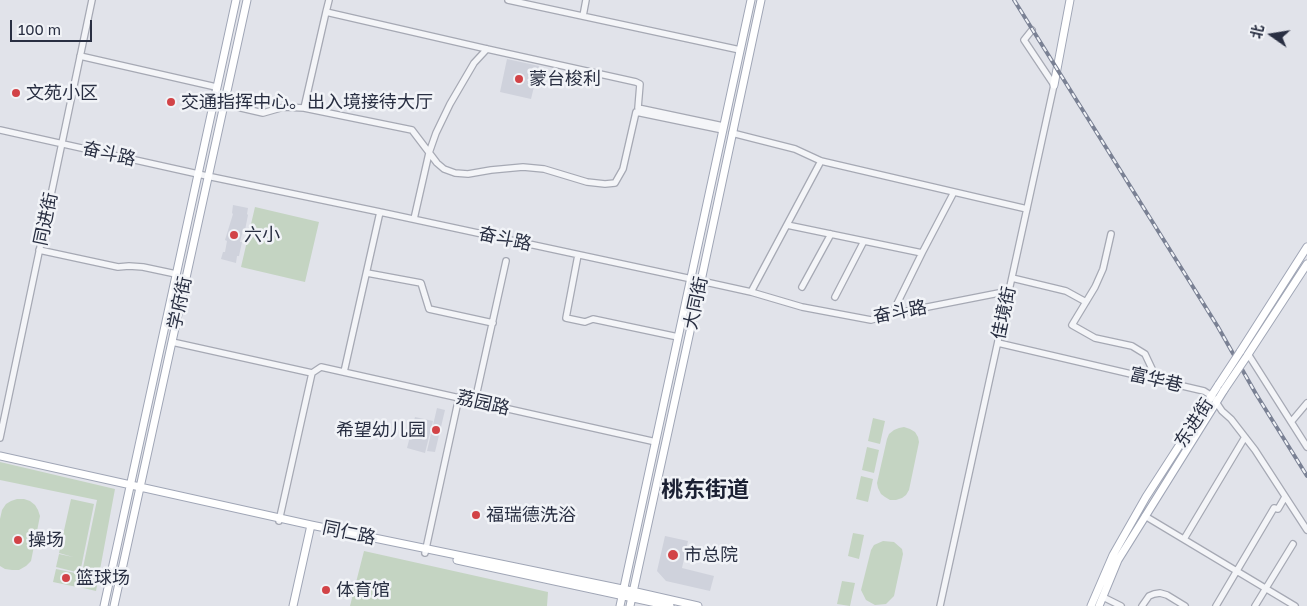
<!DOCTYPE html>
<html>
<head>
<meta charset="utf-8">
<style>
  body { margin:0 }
  #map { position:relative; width:1307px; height:606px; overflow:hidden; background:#e1e3ea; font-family:"Golos Text","Noto Sans SC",sans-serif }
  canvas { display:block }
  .north { position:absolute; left:1247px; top:10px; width:50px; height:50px; -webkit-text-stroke:4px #f1f3f7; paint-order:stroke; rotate:283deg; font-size:14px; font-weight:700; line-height:20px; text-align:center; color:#292f42 }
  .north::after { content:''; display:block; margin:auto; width:18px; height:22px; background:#292f42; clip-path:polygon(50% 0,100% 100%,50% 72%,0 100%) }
  .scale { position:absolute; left:10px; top:20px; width:82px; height:22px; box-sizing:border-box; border:2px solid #292f42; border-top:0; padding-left:6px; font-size:15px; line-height:18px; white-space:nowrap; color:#292f42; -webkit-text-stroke:4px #f1f3f7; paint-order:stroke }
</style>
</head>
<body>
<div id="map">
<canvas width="1307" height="606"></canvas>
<div class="north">北</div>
<div class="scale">100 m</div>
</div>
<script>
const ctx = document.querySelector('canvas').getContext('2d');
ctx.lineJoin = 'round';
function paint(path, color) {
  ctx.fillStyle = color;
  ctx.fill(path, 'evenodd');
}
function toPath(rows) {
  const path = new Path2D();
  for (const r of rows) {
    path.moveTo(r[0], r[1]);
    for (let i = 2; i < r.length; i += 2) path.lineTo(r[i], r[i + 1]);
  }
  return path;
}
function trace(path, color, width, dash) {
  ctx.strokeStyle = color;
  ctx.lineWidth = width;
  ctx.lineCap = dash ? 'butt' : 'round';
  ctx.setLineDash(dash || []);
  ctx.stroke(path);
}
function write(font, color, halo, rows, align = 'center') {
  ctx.font = font + ' "Golos Text","Noto Sans SC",sans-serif';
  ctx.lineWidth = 5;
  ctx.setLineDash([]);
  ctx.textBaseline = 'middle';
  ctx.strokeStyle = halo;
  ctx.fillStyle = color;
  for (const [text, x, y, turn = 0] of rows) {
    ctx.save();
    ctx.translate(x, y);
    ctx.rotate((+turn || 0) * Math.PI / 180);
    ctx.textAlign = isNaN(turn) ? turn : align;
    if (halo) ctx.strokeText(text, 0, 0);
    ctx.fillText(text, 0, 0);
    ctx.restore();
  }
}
paint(toPath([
  [507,59,539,66,531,99,500,92],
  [233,205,248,208,247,214,248,215,245,230,243,230,240,242,242,242,239,256,237,256,236,263,221,259,223,252,225,252,227,241,225,240,233,214,232,213],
  [437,408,445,410,435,452,427,451],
  [415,417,433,421,425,453,407,448],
  [665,536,688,541,682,568,714,576,710,591,666,581,657,571]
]), '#cfd2dc');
paint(toPath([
  [255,207,319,222,305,282,241,267],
  [873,418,885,421,880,444,868,441],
  [904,427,910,429,915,432,918,437,919,442,909,490,906,495,902,498,896,500,890,500,885,497,881,494,878,488,877,483,887,439,889,434,894,430,899,428],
  [867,447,879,450,874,473,862,470],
  [0,462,115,489,96,591,79,587,97,500,0,480],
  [861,476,873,479,868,502,856,499],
  [17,499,24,499,30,501,35,505,38,510,40,516,31,561,26,566,19,570,12,570,5,569,0,566,0,519,2,510,6,504,11,501],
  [71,499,94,504,80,573,56,567,59,554,73,557,59,553],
  [853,533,864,535,859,559,848,556],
  [883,541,894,542,902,549,903,554,894,596,886,604,875,605,866,600,861,590,871,550,874,545],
  [364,551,548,592,547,606,350,606],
  [56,569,80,574,77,587,53,582],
  [842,581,855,583,850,606,837,604]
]), '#c4d4c2');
const minor = toPath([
  [508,0,740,50],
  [326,12,329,0],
  [583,16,586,0],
  [80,56,216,87],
  [224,104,263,113,284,107,304,108,412,130,437,163,444,169,455,173,468,174,491,170,523,167,544,169,587,182,605,184,615,183,623,169,636,112,723,130],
  [304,108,326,12,487,49,636,82,640,84,638,108,723,126],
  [0,130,207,176,380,212,701,281,751,292,802,307,871,320,892,314,1009,291],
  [732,133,795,149,821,161,1027,209],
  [414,219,429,153,436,133,450,104,474,63,487,49],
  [787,225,922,253],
  [1111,234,1103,269,1095,287,1072,325,1095,338,1132,346,1145,354,1153,371,1155,380],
  [39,250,118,267,129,266,143,267,176,274],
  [578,255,566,318,585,322,593,319,678,337],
  [367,273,421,283,429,309,493,323],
  [1012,278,1066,291,1086,302],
  [802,287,831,234],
  [751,292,821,161],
  [835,297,864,241],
  [892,314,922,253,954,192],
  [172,342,312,373],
  [998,343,1204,391,1212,396,1222,411,1231,419,1255,450,1307,530],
  [1248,354,1307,447],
  [344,372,380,212],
  [312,373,321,367,656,442],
  [475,401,506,261],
  [1291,422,1307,403],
  [0,438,92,0],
  [1145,516,1295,606],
  [279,521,312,373],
  [1184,539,1245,437],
  [425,553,459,397],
  [1103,597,1121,606],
  [940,606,1054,85,1024,40,1032,30],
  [1142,606,1149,596,1154,594,1160,593,1167,595,1185,606],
  [1216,606,1274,508,1278,509,1285,497],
  [1255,606,1293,544]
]);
const major = toPath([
  [1054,85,1070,0],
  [1240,352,1307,247],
  [1245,359,1307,264],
  [0,456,311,525,632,591,698,606],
  [457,560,670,606],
  [104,606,236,0],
  [114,606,247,0],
  [293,606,311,525],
  [620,606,751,0],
  [630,606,701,281,761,0],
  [1091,606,1113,555,1146,497,1219,384],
  [1099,606,1118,560,1224,390]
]);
trace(minor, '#a6a9b4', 8);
trace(major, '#a0a6b6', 9);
trace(minor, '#f4f5f8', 5.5);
trace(major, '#fff', 7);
const rail = toPath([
  [1014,0,1218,327,1256,394,1307,476]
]);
trace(rail, '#7a8194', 4);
trace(rail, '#f1f3f7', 2, [5.5]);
const majorBridge = toPath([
  [1219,384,1240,352],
  [1224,390,1245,359]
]);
trace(majorBridge, '#a0a6b6', 9, []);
trace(majorBridge, '#fff', 7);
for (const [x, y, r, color] of [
  [519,79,5,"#d24347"],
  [16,93,5,"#d24347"],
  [171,102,5,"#d24347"],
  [234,235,5,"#d24347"],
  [436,430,5,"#d24347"],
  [476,515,5,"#d24347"],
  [18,540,5,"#d24347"],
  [673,555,6,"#d24347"],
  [66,578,5,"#d24347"],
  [326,590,5,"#d24347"]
]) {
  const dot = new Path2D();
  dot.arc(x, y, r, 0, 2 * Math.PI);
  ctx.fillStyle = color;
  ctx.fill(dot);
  trace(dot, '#f1f3f7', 2);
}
write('18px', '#292f42', '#f1f3f7', [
  ["蒙台梭利",529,79],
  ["文苑小区",26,93],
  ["交通指挥中心。出入境接待大厅",181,102],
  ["六小",244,235],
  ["希望幼儿园",426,430,"right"],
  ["福瑞德洗浴",486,515],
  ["操场",28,540],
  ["市总院",684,555],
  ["篮球场",76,578],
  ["体育馆",336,590]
], 'left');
write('18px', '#292f42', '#f1f3f7', [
  ["奋斗路",109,154,13],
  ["同进街",46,219,-78],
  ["奋斗路",505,239,12],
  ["学府街",180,303,-78],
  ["大同街",696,303,-78],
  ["奋斗路",900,312,-11],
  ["佳境街",1004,313,-78],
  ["富华巷",1156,380,13],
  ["荔园路",483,403,13],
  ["东进街",1194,423,-57],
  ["同仁路",349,533,12]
]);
write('bold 22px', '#1b2033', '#f1f3f7', [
  ["桃东街道",705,490]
]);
</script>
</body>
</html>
